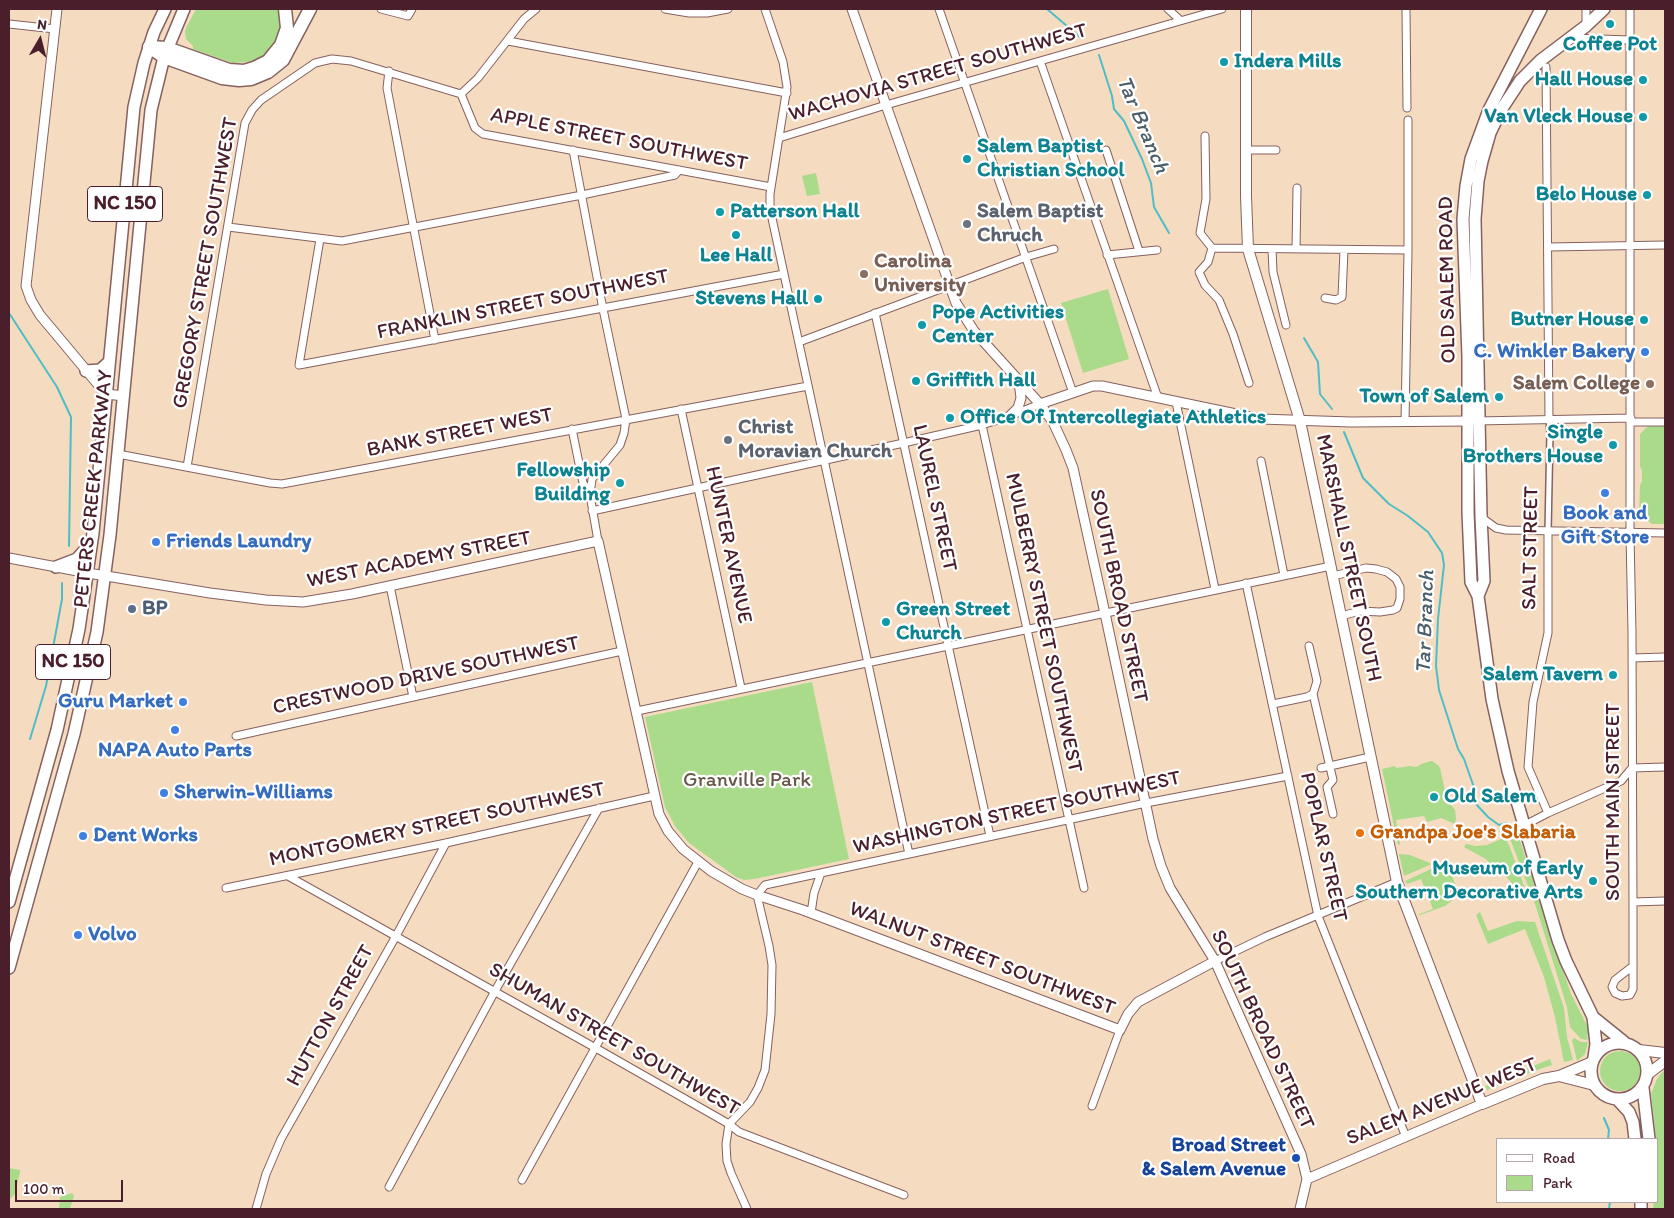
<!DOCTYPE html>
<html>
<head>
<meta charset="utf-8">
<style>
  body { margin:0 }
  #map { position:relative; width:1674px; height:1218px; overflow:hidden; background:#f5dcc0; font-family:Itim,sans-serif }
  canvas { display:block }
  .frame { position:absolute; inset:0; border:10px solid #4a1f2b; pointer-events:none }
  .legend { position:absolute; left:1496px; top:1138px; width:162px; height:65px; box-sizing:border-box; background:#fff; border:1px solid #b7a5aa; margin:0; padding:6px 9px; list-style:none; font-size:15px; color:#4a1f2b }
  .legend li { display:flex; align-items:center; gap:10px; height:25px }
  .legend b { width:25px; border:1px solid #b7a5aa }
  .north { position:absolute; left:15px; top:15px; width:50px; height:50px; -webkit-text-stroke:4px #fff; paint-order:stroke; rotate:8deg; font-size:14px; font-weight:700; line-height:20px; text-align:center; color:#4a1f2b }
  .north::after { content:''; display:block; margin:auto; width:18px; height:22px; background:#4a1f2b; clip-path:polygon(50% 0,100% 100%,50% 72%,0 100%) }
  .scale { position:absolute; left:15px; top:1180px; width:108px; height:22px; box-sizing:border-box; border:2px solid #4a1f2b; border-top:0; padding-left:6px; font-size:15px; line-height:18px; white-space:nowrap; color:#4a1f2b; -webkit-text-stroke:4px #fff; paint-order:stroke }
</style>
</head>
<body>
<div id="map">
<canvas width="1674" height="1218"></canvas>
<div class="frame"></div>
<ul class="legend">
<li><b style="height:6px;background:#fff"></b>Road</li>
<li><b style="height:14px;background:#a9db8a"></b>Park</li>
</ul>
<div class="north">N</div>
<div class="scale">100 m</div>
</div>
<script>
const ctx = document.querySelector('canvas').getContext('2d');
ctx.lineJoin = 'round';
function paint(path, color) {
  ctx.fillStyle = color;
  ctx.fill(path, 'evenodd');
}
function toPath(rows) {
  const path = new Path2D();
  for (const r of rows) {
    if (r.length === 3) {
      path.moveTo(r[0] + r[2], r[1]);
      path.arc(r[0], r[1], r[2], 0, 2 * Math.PI);
      continue;
    }
    path.moveTo(r[0], r[1]);
    for (let i = 2; i < r.length; i += 2) path.lineTo(r[i], r[i + 1]);
  }
  return path;
}
function trace(path, color, width, dash) {
  ctx.strokeStyle = color;
  ctx.lineWidth = width;
  ctx.lineCap = dash ? 'butt' : 'round';
  ctx.setLineDash(dash || []);
  ctx.stroke(path);
}
function write(font, color, halo, rows, align = 'center') {
  ctx.font = font + ' Itim,sans-serif';
  ctx.lineWidth = 4.5;
  ctx.setLineDash([]);
  ctx.textBaseline = 'middle';
  ctx.strokeStyle = halo;
  ctx.fillStyle = color;
  for (const [text, x, y, turn = 0] of rows) {
    ctx.save();
    ctx.translate(x, y);
    ctx.rotate((+turn || 0) * Math.PI / 180);
    ctx.textAlign = isNaN(turn) ? turn : align;
    if (halo) ctx.strokeText(text, 0, 0);
    ctx.fillText(text, 0, 0);
    ctx.restore();
  }
}
paint(toPath([
  [196,9,280,9,282,25,277,39,267,52,257,61,233,63,193,49,193,46,186,39,185,33,186,28],
  [816,173,820,194,807,196,802,176],
  [1108,289,1129,359,1083,373,1061,303],
  [1648,426,1665,426,1665,524,1652,524,1639,514,1640,485,1642,481,1642,471,1640,466,1640,434],
  [812,682,849,859,754,879,744,880,736,877,689,843,675,826,665,807,645,717],
  [1432,761,1438,765,1440,768,1447,800,1455,810,1456,818,1455,824,1441,818,1427,822,1424,816,1396,820,1400,844,1398,845,1382,769,1395,766,1396,768,1410,766,1416,767,1424,763],
  [1514,834,1518,835,1571,994,1591,1033,1587,1035,1588,1039,1585,1040,1580,1038,1570,1027,1567,1007,1536,907,1509,836],
  [1506,837,1508,842,1507,843,1509,845,1527,894,1520,897,1510,881,1500,871,1484,858,1464,847,1466,844,1476,846,1487,845],
  [1399,854,1410,855,1432,864,1404,876],
  [1444,863,1448,866,1456,886,1450,889,1453,895,1453,900,1445,906,1420,915,1417,915,1433,909,1421,879,1407,884,1405,881],
  [1480,912,1488,931,1517,921,1535,922,1564,1008,1567,1037,1573,1060,1564,1062,1555,1017,1544,977,1525,929,1488,944,1476,915],
  [1574,1038,1581,1042,1588,1042,1585,1054,1577,1061,1572,1040],
  [1620,1071,20],
  [1550,1059,1552,1065,1534,1071,1487,1090,1485,1086],
  [1665,1069,1665,1209,1653,1209,1654,1202,1658,1202,1658,1139,1656,1139,1651,1094,1657,1079],
  [9,1168,20,1170,20,1172,15,1194,11,1198,9,1197],
  [72,1193,74,1196,70,1209,59,1209,60,1197]
]), '#a9db8a');
trace(toPath([
  [1047,9,1081,38],
  [1099,55,1112,96,1114,109,1124,121,1142,159,1151,183,1154,207,1169,233],
  [9,313,57,387,71,417,69,546],
  [1304,338,1318,362,1320,394,1332,409],
  [1344,432,1363,478,1389,504,1408,516,1428,532,1442,553,1444,565,1438,619,1436,666,1439,690,1458,749,1464,759,1476,793,1475,803,1488,817,1499,825,1507,823],
  [30,739,46,686,62,599,62,583],
  [1604,1118,1609,1130,1608,1139],
  [1609,1209,1610,1202]
]), '#4fbdc5', 2);
const pedestrian = toPath([
  [1548,532,1550,433,1549,419]
]);
const minor = toPath([
  [381,9,408,16,412,9],
  [665,9,689,13,707,13,728,9],
  [765,9,783,62,787,87,770,194,770,209,909,854],
  [939,9,1073,393],
  [1168,9,1180,20],
  [1406,9,1407,108],
  [1630,9,1630,533,1632,633,1633,909,1633,989,1630,995,1622,996,1615,993,1612,987,1615,980,1633,966],
  [9,24,55,29],
  [1586,26,1586,9],
  [1570,38,1630,40],
  [508,41,787,93],
  [1040,61,1158,398],
  [1546,67,1549,419],
  [389,71,387,88,435,340],
  [461,94,478,78,524,19,536,9],
  [1205,136,1206,199,1200,233,1212,248],
  [779,138,886,105,1222,9],
  [573,150,603,309,626,419,624,433,620,445,592,479,590,495,598,541],
  [1106,150,1139,251],
  [1246,150,1276,150],
  [228,227,342,241,582,195,675,175,679,170],
  [320,239,299,365,784,274],
  [1549,247,1665,245],
  [1212,248,1408,250],
  [1212,248,1208,262,1199,272,1205,285,1219,300,1233,334,1249,383],
  [1272,249,1273,272,1286,325],
  [1296,249,1297,188],
  [1107,255,1157,250],
  [1325,298,1336,300,1342,297,1344,250],
  [875,313,990,836],
  [799,342,1026,257,1054,249],
  [1176,402,1215,589],
  [681,409,741,688],
  [1476,421,1631,418],
  [1405,422,1408,250,1408,120],
  [1631,422,1665,422],
  [982,425,1084,888],
  [572,429,583,483,590,494],
  [118,454,270,483,282,484,808,386],
  [1261,461,1284,575],
  [187,467,245,123,252,110,261,100,315,63,332,59,351,61,461,94,475,128,483,134,771,187],
  [592,511,899,444,982,425,1010,416,1040,404],
  [1481,517,1496,528,1506,530,1665,533],
  [1333,576,1366,568,1376,569,1387,572,1396,579,1400,587,1400,599,1397,608,1393,610,1380,612,1360,611,1341,616],
  [1246,583,1318,916,1406,1137],
  [390,586,413,697],
  [1309,646,1317,681,1313,694,1333,780,1327,787,1333,814],
  [1632,658,1665,657],
  [1273,704,1307,697,1313,694],
  [637,711,1331,566],
  [236,736,622,651],
  [1321,768,1370,757],
  [1548,813,1528,767,1533,702,1548,633,1548,532],
  [1523,826,1548,813,1621,781,1632,768,1665,767],
  [288,876,601,1051,729,1124,739,1132,904,1195],
  [226,888,446,843,654,796],
  [1633,902,1665,901],
  [811,913,814,893,821,873],
  [1215,961,1265,937,1397,882],
  [1092,1106,1120,1030],
  [522,1180,698,862],
  [389,1187,495,991,599,808],
  [256,1209,266,1174,281,1139,396,936,446,843],
  [747,1209,731,1173,727,1161,726,1144,729,1124,750,1102,758,1088,765,1070,771,1014,772,965,769,946,757,895,765,885,1146,803,1288,776]
]);
const tertiary = toPath([
  [57,9,26,286,31,300,40,315,106,394,124,396],
  [852,9,956,303,974,331,1040,404,1053,422,1066,450,1073,468,1106,618,1153,839,1161,866,1170,888,1215,961,1301,1154,1307,1179,1300,1209],
  [1040,404,1093,386,1102,386,1260,419,1351,422,1468,421],
  [1010,416,1018,408,1021,398,1019,381],
  [9,558,88,573,210,593,266,600,303,602,352,594,598,541,659,814,668,831,683,849,711,871,742,889,757,895,803,910,1120,1030,1128,1014,1138,1002,1215,961],
  [1307,1179,1482,1104]
]);
const secondary = toPath([
  [1246,9,1246,196,1248,249,1300,421,1397,882,1482,1104,1543,1079,1559,1076,1592,1062],
  [1639,1050,1665,1053],
  [1648,1074,1665,1061],
  [1559,1076,1594,1085]
]);
const primary = toPath([
  [1541,9,1489,110,1471,159,1466,186,1463,219,1468,357,1468,512,1471,582,1478,596,1492,699,1508,771,1558,940,1566,961,1593,1017,1596,1044,1594,1057],
  [86,371,100,370,109,362],
  [56,567,77,559,85,550,90,542],
  [1478,596,1484,581,1481,516,1475,219,1478,181,1482,161,1490,133,1501,110,1520,81,1541,60,1586,26,1604,9],
  [9,902,57,730,79,629,93,533,134,107,144,63,154,32,165,9],
  [9,968,74,734,97,632,110,535,151,110,164,57,184,9],
  [1593,1017,1624,1042],
  [1619,1071,28],
  [1643,1088,1649,1139],
  [1617,1099,1629,1112,1633,1122,1635,1139],
  [1641,1209,1641,1202]
]);
const motorway = toPath([
  [149,47,164,57,222,78,239,80,251,79,268,72,283,60,310,9],
  [149,47,167,48,229,70,244,71,254,68,268,61,281,45,287,28,285,9]
]);
trace(pedestrian, '#86615f', 8);
trace(minor, '#86615f', 9);
trace(tertiary, '#86615f', 11);
trace(secondary, '#86615f', 12);
trace(primary, '#86615f', 14);
trace(motorway, '#86615f', 15);
trace(pedestrian, '#fff', 5);
trace(minor, '#fff', 7);
trace(tertiary, '#fff', 9);
trace(secondary, '#fff', 10);
trace(primary, '#fff', 11);
trace(motorway, '#fff', 12);
for (const [x, y, r, color] of [
  [1610,24,5,"#0f9aa8"],
  [1224,62,5,"#0f9aa8"],
  [1643,80,5,"#0f9aa8"],
  [1643,117,5,"#0f9aa8"],
  [967,159,5,"#0f9aa8"],
  [1647,195,5,"#0f9aa8"],
  [720,212,5,"#0f9aa8"],
  [967,224,5,"#6b7280"],
  [736,235,5,"#0f9aa8"],
  [864,274,5,"#8d6e63"],
  [818,299,5,"#0f9aa8"],
  [1644,320,5,"#0f9aa8"],
  [922,325,5,"#0f9aa8"],
  [1645,352,5,"#3f7fe0"],
  [916,381,5,"#0f9aa8"],
  [1650,384,5,"#8d6e63"],
  [1499,397,5,"#0f9aa8"],
  [950,418,5,"#0f9aa8"],
  [728,440,5,"#6b7280"],
  [1613,445,5,"#0f9aa8"],
  [620,483,5,"#0f9aa8"],
  [1605,493,5,"#3f7fe0"],
  [156,542,5,"#3f7fe0"],
  [132,609,5,"#5c6f8a"],
  [886,622,5,"#0f9aa8"],
  [1613,675,5,"#0f9aa8"],
  [183,702,5,"#3f7fe0"],
  [175,730,5,"#3f7fe0"],
  [164,793,5,"#3f7fe0"],
  [1434,797,5,"#0f9aa8"],
  [1360,833,5,"#e8710a"],
  [83,836,5,"#3f7fe0"],
  [1593,881,5,"#0f9aa8"],
  [78,935,5,"#3f7fe0"],
  [1296,1158,5,"#1a4fb4"]
]) {
  const dot = new Path2D();
  dot.arc(x, y, r, 0, 2 * Math.PI);
  ctx.fillStyle = color;
  ctx.fill(dot);
  trace(dot, '#fff', 2);
}
for (const [x, y, w] of [
  [125,204,75],
  [73,662,75]
]) {
  const box = new Path2D();
  box.roundRect(x - w / 2, y - 17.5, w, 35, 4);
  ctx.fillStyle = '#fff';
  ctx.fill(box);
  trace(box, '#4a1f2b', 1);
}
write('bold 20px', '#4a1f2b', null, [
  ["NC 150",125,204],
  ["NC 150",73,662]
]);
write('bold 21px', '#0d838f', '#fff', [
  ["Coffee Pot",1610,45,"center"],
  ["Indera Mills",1234,62,"left"],
  ["Hall House",1633,80],
  ["Van Vleck House",1633,117],
  ["Salem Baptist",977,147,"left"],
  ["Christian School",977,171,"left"],
  ["Belo House",1637,195],
  ["Patterson Hall",730,212,"left"],
  ["Lee Hall",736,256,"center"],
  ["Stevens Hall",808,299],
  ["Pope Activities",932,313,"left"],
  ["Center",932,337,"left"],
  ["Butner House",1634,320],
  ["Griffith Hall",926,381,"left"],
  ["Town of Salem",1489,397],
  ["Office Of Intercollegiate Athletics",960,418,"left"],
  ["Single",1603,433],
  ["Brothers House",1603,457],
  ["Fellowship",610,471],
  ["Building",610,495],
  ["Green Street",896,610,"left"],
  ["Church",896,634,"left"],
  ["Salem Tavern",1603,675],
  ["Old Salem",1444,797,"left"],
  ["Museum of Early",1583,869],
  ["Southern Decorative Arts",1583,893]
], 'right');
write('21px', '#4a1f2b', '#fff', [
  ["WACHOVIA STREET SOUTHWEST",938,73,-16],
  ["APPLE STREET SOUTHWEST",619,140,11],
  ["GREGORY STREET SOUTHWEST",206,263,-80],
  ["OLD SALEM ROAD",1448,280,-91],
  ["FRANKLIN STREET SOUTHWEST",523,305,-11],
  ["BANK STREET WEST",460,433,-11],
  ["PETERS CREEK PARKWAY",94,489,-84],
  ["LAUREL STREET",934,498,78],
  ["HUNTER AVENUE",728,545,78],
  ["SALT STREET",1531,548,-89],
  ["MARSHALL STREET SOUTH",1348,558,78],
  ["WEST ACADEMY STREET",419,560,-11],
  ["SOUTH BROAD STREET",1118,596,78],
  ["MULBERRY STREET SOUTHWEST",1043,623,78],
  ["CRESTWOOD DRIVE SOUTHWEST",426,676,-12],
  ["SOUTH MAIN STREET",1614,802,-90],
  ["WASHINGTON STREET SOUTHWEST",1017,813,-12],
  ["MONTGOMERY STREET SOUTHWEST",437,825,-12],
  ["POPLAR STREET",1323,847,77],
  ["WALNUT STREET SOUTHWEST",982,959,21],
  ["HUTTON STREET",331,1016,-61],
  ["SOUTH BROAD STREET",1262,1030,65],
  ["SHUMAN STREET SOUTHWEST",614,1040,30],
  ["SALEM AVENUE WEST",1442,1102,-22]
]);
write('bold 21px', '#5b616d', '#fff', [
  ["Salem Baptist",977,212],
  ["Chruch",977,236],
  ["Christ",738,428],
  ["Moravian Church",738,452]
], 'left');
write('bold 21px', '#785e54', '#fff', [
  ["Carolina",874,262],
  ["University",874,286],
  ["Salem College",1640,384,"right"]
], 'left');
write('bold 21px', '#366cbe', '#fff', [
  ["C. Winkler Bakery",1635,352,"right"],
  ["Book and",1605,514,"center"],
  ["Gift Store",1605,538,"center"],
  ["Friends Laundry",166,542],
  ["Guru Market",173,702,"right"],
  ["NAPA Auto Parts",175,751,"center"],
  ["Sherwin-Williams",174,793],
  ["Dent Works",93,836],
  ["Volvo",88,935]
], 'left');
write('bold 21px', '#4e5e75', '#fff', [
  ["BP",142,609]
], 'left');
write('21px', '#665748', '#fff', [
  ["Granville Park",747,781]
]);
write('bold 21px', '#c56008', '#fff', [
  ["Grandpa Joe's Slabaria",1370,833]
], 'left');
write('bold 21px', '#164399', '#fff', [
  ["Broad Street",1286,1146],
  ["& Salem Avenue",1286,1170]
], 'right');
write('italic 22px', '#4c5e69', '#fff', [
  ["Tar Branch",1142,125,67],
  ["Tar Branch",1426,622,-88]
]);
</script>
</body>
</html>
